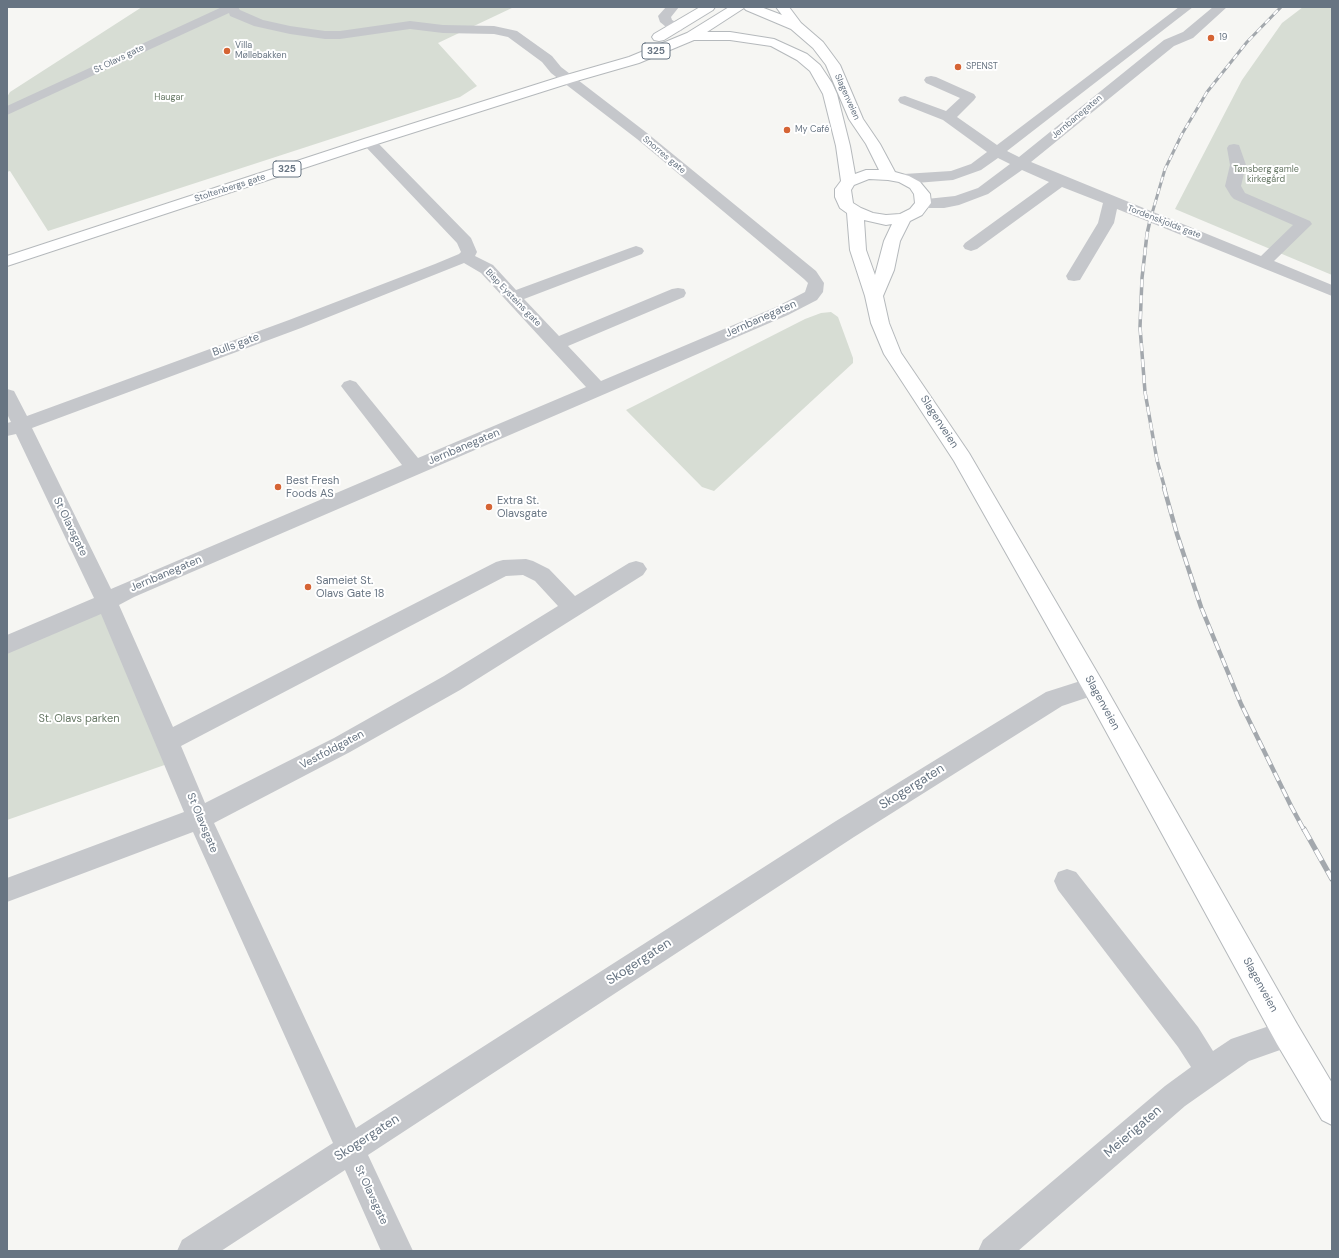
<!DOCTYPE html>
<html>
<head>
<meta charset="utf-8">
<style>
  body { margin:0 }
  #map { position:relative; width:1339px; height:1258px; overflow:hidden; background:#f6f6f3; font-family:"DM Sans",sans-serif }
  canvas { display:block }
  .frame { position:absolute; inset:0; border:8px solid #677482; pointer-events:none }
</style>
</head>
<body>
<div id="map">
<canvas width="1339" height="1258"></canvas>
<div class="frame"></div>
</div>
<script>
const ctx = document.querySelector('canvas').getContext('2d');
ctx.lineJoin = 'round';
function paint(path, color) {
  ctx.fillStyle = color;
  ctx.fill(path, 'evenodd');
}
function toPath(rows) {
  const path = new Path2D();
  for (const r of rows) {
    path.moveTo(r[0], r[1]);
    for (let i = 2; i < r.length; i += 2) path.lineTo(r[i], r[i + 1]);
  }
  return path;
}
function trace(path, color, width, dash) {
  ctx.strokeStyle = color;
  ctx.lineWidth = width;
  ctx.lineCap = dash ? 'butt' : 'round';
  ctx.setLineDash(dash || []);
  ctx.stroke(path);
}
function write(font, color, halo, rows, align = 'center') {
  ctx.font = font + ' "DM Sans",sans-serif';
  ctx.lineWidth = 4;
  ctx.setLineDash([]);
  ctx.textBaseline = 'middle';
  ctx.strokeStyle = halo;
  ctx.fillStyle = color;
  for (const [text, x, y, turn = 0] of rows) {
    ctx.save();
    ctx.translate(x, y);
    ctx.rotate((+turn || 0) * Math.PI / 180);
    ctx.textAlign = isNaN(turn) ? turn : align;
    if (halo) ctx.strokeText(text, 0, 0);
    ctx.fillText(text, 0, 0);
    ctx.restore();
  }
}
paint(toPath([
  [142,7,514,7,438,43,477,86,460,97,48,231,10,171,7,172,7,97,10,92],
  [1303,7,1332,7,1332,275,1175,209,1242,80,1282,23],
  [831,312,838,317,853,358,853,363,714,491,702,487,626,410,805,319,821,313],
  [104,606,176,761,7,820,7,647]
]), '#d7ddd4');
const major = toPath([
  [700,7,715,7,713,10,664,40,659,41,654,40,652,37,654,34,700,7],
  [729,7,761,7,782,15,776,7,789,7,801,23,823,42,840,65,863,119,880,144,895,172,909,176,920,182,930,194,931,203,922,215,910,221,900,241,894,270,883,296,889,323,901,353,969,453,1101,679,1297,1024,1332,1083,1332,1125,1322,1120,1277,1044,1085,693,954,461,884,354,871,323,865,296,850,250,847,213,840,208,835,197,835,189,841,181,836,146,823,94,810,71,797,60,771,46,730,40,694,40,639,63,573,82,374,145,7,266,7,256,364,139,563,76,629,57,687,33,729,7],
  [744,8,746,10,791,29,813,48,826,65,849,119,866,144,879,170,866,170,855,174,850,146,837,94,832,83,820,65,807,54,774,39,730,32,707,32,744,8],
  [869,179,888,180,899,182,910,188,914,194,915,203,910,209,900,214,886,215,873,213,861,208,853,203,851,190,854,185,869,179],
  [864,220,886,225,892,224,884,241,875,275,866,250,864,220]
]);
trace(major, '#b5b9bc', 2);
paint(toPath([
  [222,7,238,7,240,10,263,20,290,26,325,31,340,31,410,21,443,25,494,26,517,31,552,56,561,67,647,133,816,271,824,283,823,292,817,300,788,315,134,597,119,605,173,727,496,562,503,560,526,559,533,561,549,569,575,596,629,563,636,561,643,563,647,569,643,575,460,690,350,752,214,823,356,1128,836,821,1046,692,1093,677,1101,679,1104,686,1101,693,1062,706,854,837,368,1155,413,1251,381,1251,345,1170,221,1251,177,1251,182,1240,333,1143,193,832,7,902,7,878,184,812,101,614,7,654,7,635,94,598,16,434,7,436,7,423,11,422,7,414,7,389,14,391,27,416,289,320,435,264,459,254,461,252,457,243,364,145,362,142,364,139,369,138,374,139,471,238,477,252,475,256,493,265,516,290,630,248,636,246,642,248,644,251,642,254,524,299,559,336,672,289,678,288,684,289,686,293,684,297,568,346,601,381,776,307,805,292,808,283,804,279,637,139,551,73,542,62,508,37,494,34,443,33,410,29,340,39,325,39,290,34,254,26,230,16,229,13,7,115,7,106,222,7],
  [464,263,481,273,586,387,418,458,356,382,350,380,344,382,341,386,344,390,402,465,111,589,32,428,301,328,464,263],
  [523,575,535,581,558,606,444,676,334,738,205,803,181,746,506,576,523,575],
  [666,7,679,7,671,17,672,20,681,25,683,28,681,31,671,31,660,22,658,16,666,7],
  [1179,7,1193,7,1007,151,1019,157,1164,40,1183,32,1213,7,1227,7,1193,38,1174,46,1031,162,1261,256,1293,225,1234,199,1231,196,1225,186,1230,165,1227,148,1229,145,1234,144,1239,145,1246,165,1241,186,1245,193,1310,221,1312,224,1274,261,1332,285,1332,296,1117,209,1114,223,1080,280,1074,281,1068,280,1066,276,1098,223,1103,203,1062,187,977,249,971,251,965,249,963,246,965,243,1049,182,1022,170,988,194,959,205,944,208,923,208,917,206,915,203,917,200,955,196,978,188,1010,164,998,158,981,170,953,180,904,184,899,182,896,179,899,176,904,174,951,171,971,164,987,152,943,120,900,103,898,100,900,97,905,96,946,111,960,98,926,83,924,80,926,77,931,76,936,77,974,94,976,97,974,100,957,117,997,145,1179,7],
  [1067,869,1076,872,1198,1027,1213,1051,1231,1039,1287,1020,1297,1024,1301,1034,1297,1044,1249,1061,1185,1106,1018,1251,978,1251,983,1240,1165,1086,1191,1067,1178,1047,1058,890,1054,881,1058,872,1067,869]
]), '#c5c7cb');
paint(major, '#fff');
const railFar3 = toPath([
  [1151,217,1165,169,1182,134,1207,92,1247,42,1281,7]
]);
const railFar2 = toPath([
  [1151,216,1147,234,1142,278,1140,327,1145,392,1157,460,1165,489]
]);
const railFar1 = toPath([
  [1164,488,1177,534,1201,607,1241,704,1291,806,1304,830]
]);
const rail = toPath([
  [1304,829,1332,879]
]);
trace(railFar3, '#a3a8ad', 3);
trace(railFar2, '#a3a8ad', 3.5);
trace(railFar1, '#a3a8ad', 4.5);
trace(rail, '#a3a8ad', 5.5);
trace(railFar3, '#fff', 2, [6]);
trace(railFar2, '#fff', 2.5, [8]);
trace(railFar1, '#fff', 3, [9]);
trace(rail, '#fff', 4, [12]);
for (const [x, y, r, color] of [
  [1211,38,4,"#d56434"],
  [227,51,4,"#d56434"],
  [958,67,4,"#d56434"],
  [787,130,4,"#d56434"],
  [278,487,4,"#d56434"],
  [489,507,4,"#d56434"],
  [308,587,4,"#d56434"]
]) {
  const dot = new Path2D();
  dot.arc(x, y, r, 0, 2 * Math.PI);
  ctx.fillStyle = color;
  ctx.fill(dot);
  trace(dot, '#fff', 1.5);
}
write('9px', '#677482', '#fff', [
  ["19",1219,38],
  ["Villa",235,46],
  ["Møllebakken",235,56],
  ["SPENST",966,67],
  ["My Café",795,130]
], 'left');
write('9px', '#677482', '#fff', [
  ["St Olavs gate",119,59,-26],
  ["Slagenveien",847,97,66],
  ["Jernbanegaten",1077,117,-40],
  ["Snorres gate",664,155,40],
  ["Stoltenbergs gate",230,188,-18],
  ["Tordenskjolds gate",1164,222,21],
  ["Bisp Eysteins gate",513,298,46]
]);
write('9px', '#687966', '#fff', [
  ["Haugar",169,98],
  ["Tønsberg gamle",1266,170],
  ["kirkegård",1266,180]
]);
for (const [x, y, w] of [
  [656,51,28],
  [287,169,28]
]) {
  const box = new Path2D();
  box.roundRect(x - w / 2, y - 8, w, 16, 3);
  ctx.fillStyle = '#fff';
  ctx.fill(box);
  trace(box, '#677482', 1);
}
write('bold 10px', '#677482', null, [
  ["325",656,51],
  ["325",287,169]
]);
write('11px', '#677482', '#fff', [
  ["Jernbanegaten",761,319,-24],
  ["Bulls gate",236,345,-20],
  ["Slagenveien",939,422,57],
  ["Jernbanegaten",464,447,-23],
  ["St Olavsgate",70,527,64],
  ["Jernbanegaten",166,574,-23],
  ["Slagenveien",1102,703,61],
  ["Vestfoldgaten",332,750,-28],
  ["St Olavsgate",202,823,67],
  ["Slagenveien",1260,985,61],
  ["St Olavsgate",371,1195,65]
]);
write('11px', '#677482', '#fff', [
  ["Best Fresh",286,481],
  ["Foods AS",286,494],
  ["Extra St.",497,501],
  ["Olavsgate",497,514],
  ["Sameiet St.",316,581],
  ["Olavs Gate 18",316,594]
], 'left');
write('11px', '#687966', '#fff', [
  ["St. Olavs parken",79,719]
]);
write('13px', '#677482', '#fff', [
  ["Skogergaten",912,787,-32],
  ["Skogergaten",639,962,-33],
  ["Meierigaten",1133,1132,-41],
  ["Skogergaten",367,1138,-33]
]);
</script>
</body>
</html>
